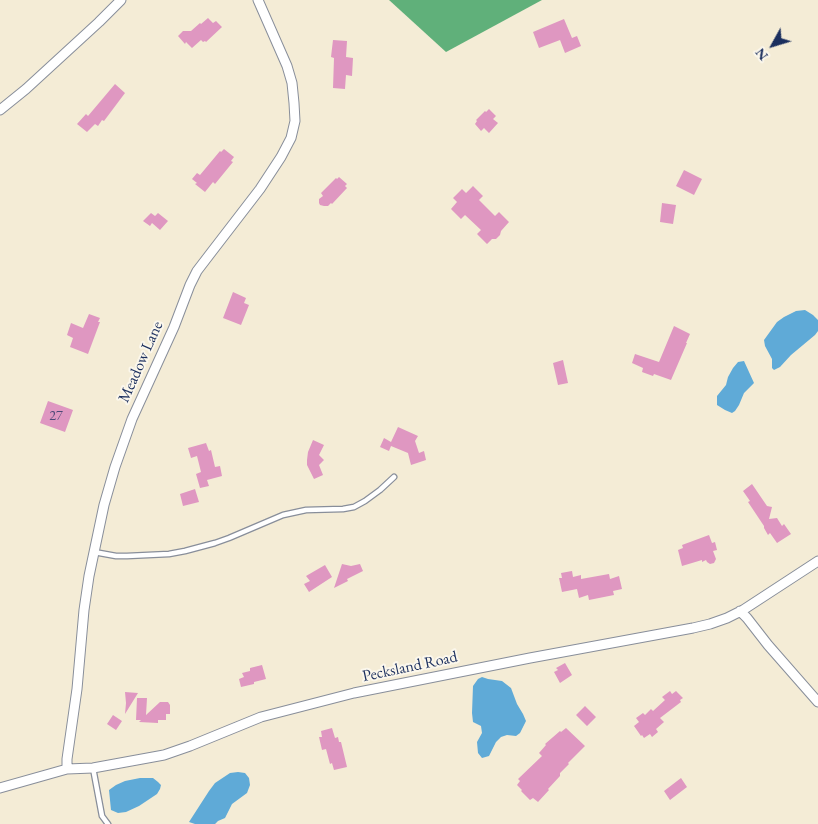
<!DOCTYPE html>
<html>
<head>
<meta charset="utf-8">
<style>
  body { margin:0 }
  #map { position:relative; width:818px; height:824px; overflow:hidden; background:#f4ecd6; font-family:"EB Garamond",serif }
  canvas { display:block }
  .north { position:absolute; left:748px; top:20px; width:50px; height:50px; -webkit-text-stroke:4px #fbf7ec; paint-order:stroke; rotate:231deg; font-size:14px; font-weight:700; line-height:20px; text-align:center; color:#1b2f5e }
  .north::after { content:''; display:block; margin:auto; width:18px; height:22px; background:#1b2f5e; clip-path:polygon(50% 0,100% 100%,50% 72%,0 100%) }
</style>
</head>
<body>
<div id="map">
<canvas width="818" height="824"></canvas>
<div class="north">N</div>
</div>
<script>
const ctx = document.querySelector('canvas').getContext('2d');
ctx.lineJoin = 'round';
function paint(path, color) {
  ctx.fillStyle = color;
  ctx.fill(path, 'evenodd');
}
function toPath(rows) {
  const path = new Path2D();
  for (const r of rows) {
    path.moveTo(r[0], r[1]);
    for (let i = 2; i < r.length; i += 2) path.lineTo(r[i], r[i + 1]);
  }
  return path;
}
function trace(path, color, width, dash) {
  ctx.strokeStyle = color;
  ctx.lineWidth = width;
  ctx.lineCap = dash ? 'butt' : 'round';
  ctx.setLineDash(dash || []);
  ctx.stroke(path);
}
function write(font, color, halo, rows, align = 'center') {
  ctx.font = font + ' "EB Garamond",serif';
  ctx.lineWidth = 4;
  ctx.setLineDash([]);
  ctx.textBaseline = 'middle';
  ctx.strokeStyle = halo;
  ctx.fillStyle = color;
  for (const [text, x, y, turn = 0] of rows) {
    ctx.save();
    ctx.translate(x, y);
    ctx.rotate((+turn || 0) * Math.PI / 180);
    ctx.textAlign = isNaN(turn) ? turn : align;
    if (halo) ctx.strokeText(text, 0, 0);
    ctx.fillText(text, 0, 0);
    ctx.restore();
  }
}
paint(toPath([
  [389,0,542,0,446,52]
]), '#60b07a');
paint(toPath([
  [805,310,813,315,818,320,818,331,815,335,791,355,780,367,774,370,772,368,772,359,765,346,764,340,777,322,784,317,796,311],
  [744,361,754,383,744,393,739,405,735,411,732,413,725,410,717,405,717,396,726,385,728,377,733,368,738,362],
  [482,677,488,679,502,681,511,688,517,704,523,714,526,721,520,733,516,736,507,735,501,737,496,742,489,756,482,758,478,753,477,742,482,733,481,726,473,722,472,713,473,686,478,679],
  [238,772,245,773,249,778,250,785,247,793,232,804,225,818,218,821,215,824,195,824,189,822,209,791,215,783,230,773],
  [140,778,153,778,158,782,161,785,160,789,157,794,139,806,126,812,118,813,111,810,109,790,116,785,125,781]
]), '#5faad7');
paint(toPath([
  [208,18,213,23,216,21,222,27,206,42,205,41,203,42,201,40,192,48,186,42,185,44,178,36,183,31,191,31,200,23,201,24],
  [564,19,572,38,577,36,581,46,565,53,560,40,539,48,533,32],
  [333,40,347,41,346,57,353,58,352,76,346,75,345,89,333,88,334,58,331,57],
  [115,84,125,93,104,121,102,120,98,126,95,124,87,132,77,124,86,114,88,116],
  [489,109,496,116,493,119,498,123,489,133,484,128,481,131,475,124,477,121,476,120,485,111,486,112],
  [224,149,234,157,231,161,233,162,215,184,213,182,205,192,195,184,197,183,192,179,197,173,200,175,220,151,221,152],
  [684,170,702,179,694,195,676,186],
  [339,177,347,184,345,186,347,188,332,204,331,203,328,206,324,206,320,205,319,203,319,199,323,196,321,193,336,178,337,179],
  [473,186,483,196,479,200,495,216,499,212,509,222,501,231,500,235,496,239,492,239,487,244,477,234,481,230,465,215,461,219,451,209,457,202,453,198,462,189,466,193],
  [662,203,676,205,673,224,660,222],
  [151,213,155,216,158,213,168,221,160,230,152,223,150,226,143,221],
  [233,292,246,298,244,303,249,305,241,325,223,318],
  [89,314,100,318,98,322,100,322,88,354,70,347,73,338,67,335,71,323,83,328],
  [674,326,690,334,686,343,687,343,671,380,654,374,653,376,642,372,643,368,632,363,635,354,659,362],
  [563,360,568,383,558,385,553,363],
  [48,401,73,410,65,432,40,423],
  [398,427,418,436,415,441,419,453,424,451,426,460,411,465,408,453,391,446,389,451,380,447,384,438,391,442],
  [313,440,324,445,319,455,324,460,319,465,323,475,314,479,307,465,307,460,308,452],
  [206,443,209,451,211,450,215,467,220,466,222,476,207,480,209,486,200,488,196,474,201,472,197,456,191,458,188,448],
  [752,484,767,506,772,507,769,519,777,518,782,526,784,524,791,534,777,543,770,533,768,535,764,528,764,526,748,502,750,501,743,491],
  [195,489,199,502,183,506,180,494],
  [709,535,712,543,715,542,717,550,713,551,716,559,714,563,710,564,707,562,706,560,702,562,702,560,682,566,678,550,683,548,682,545],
  [342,564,351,566,360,564,363,571,347,579,348,581,334,588],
  [325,565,332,577,309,592,304,584,310,581,306,576],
  [572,571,573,577,581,575,581,579,609,574,610,579,619,576,622,589,613,591,614,595,589,600,588,595,579,598,577,589,562,592,559,578,562,578,561,573],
  [565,663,572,675,560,683,554,672,558,670,556,668],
  [262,665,266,679,254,682,254,684,241,687,239,679,244,677,242,673,250,671,250,668],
  [670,691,672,694,676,691,683,698,680,700,681,702,660,718,664,722,656,729,658,732,652,737,650,734,644,738,642,735,641,736,634,726,639,722,636,718,643,713,645,715,651,709,653,711,665,700,662,697],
  [125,692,138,693,125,714,126,703],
  [137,698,147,698,146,715,160,702,168,702,170,705,170,714,166,714,166,720,158,720,158,723,139,722,141,720,136,720],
  [585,706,596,717,587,726,576,715],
  [113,715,122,721,116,730,107,724],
  [332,728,335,738,338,737,339,742,341,742,347,767,334,770,332,763,330,764,326,749,322,750,319,737,322,737,321,731],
  [566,728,585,746,568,763,569,764,560,773,560,776,548,789,549,790,538,802,533,798,530,800,521,791,522,790,517,785,520,781,518,779,542,756,539,753,546,745,545,744,560,731,561,732],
  [681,778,687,787,670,800,664,791]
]), '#df97c1');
const service = toPath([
  [94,552,116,556,127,556,169,554,185,551,215,543,229,538,283,515,306,510,343,509,354,507,365,501,380,490,394,477],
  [93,768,102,816,108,824]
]);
const minor = toPath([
  [0,110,26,89,99,22,121,0],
  [740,611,747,618,768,645,818,702],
  [67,769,67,759,77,689,84,610,89,576,104,505,115,467,132,419,174,327,190,285,197,271,210,254,260,189,281,157,291,138,295,121,294,103,292,83,287,66,258,0],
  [0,788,67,769,93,768,164,755,190,746,261,717,354,693,530,658,693,628,710,624,727,618,743,610,818,561]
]);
trace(service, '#888e9a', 7);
trace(minor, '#888e9a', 11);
trace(service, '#fff', 4.5);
trace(minor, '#fff', 9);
write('14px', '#4c4977', null, [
  ["27",56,416]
]);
write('16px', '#1b2f5e', '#fbf7ec', [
  ["Meadow Lane",141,362,-66],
  ["Pecksland Road",410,667,-12]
]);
</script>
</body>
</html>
